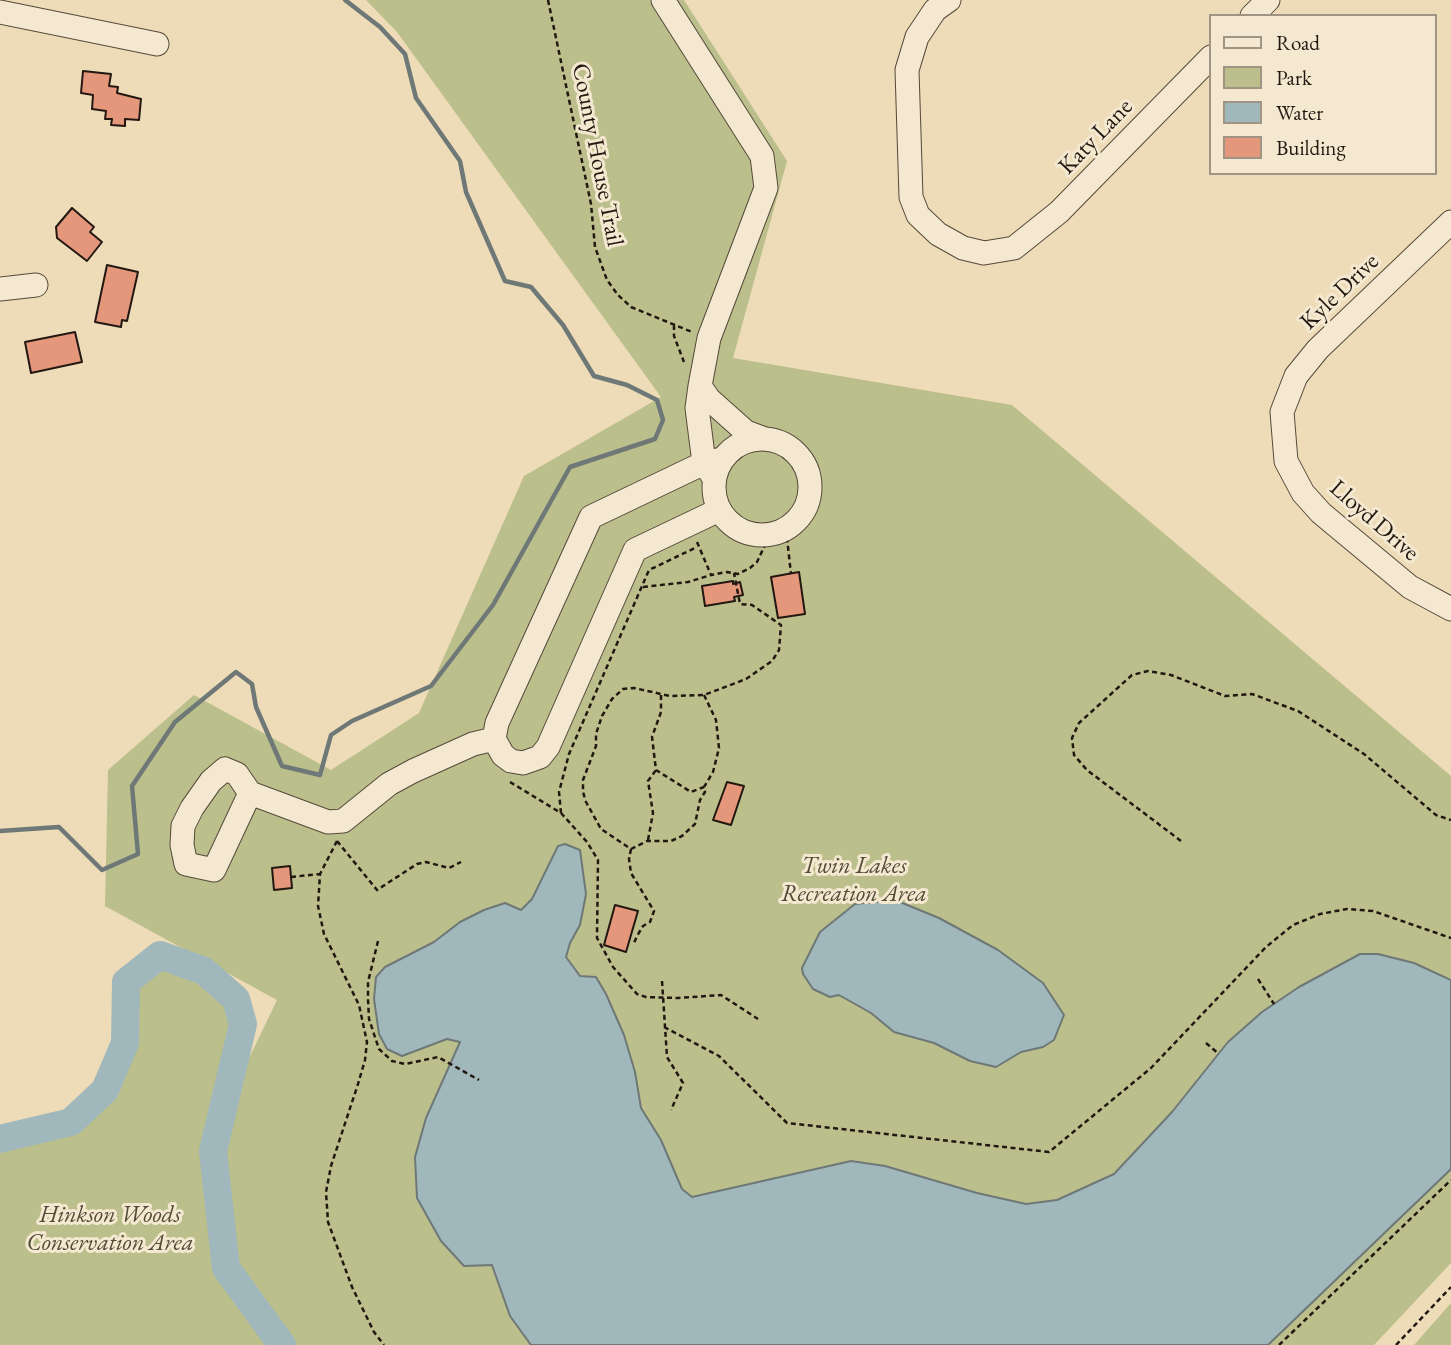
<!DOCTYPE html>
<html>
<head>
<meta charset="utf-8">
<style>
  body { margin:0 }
  #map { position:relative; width:1451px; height:1345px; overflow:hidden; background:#eedbb7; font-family:"EB Garamond",serif }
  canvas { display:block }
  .legend { position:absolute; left:1209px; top:14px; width:228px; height:161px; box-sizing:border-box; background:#f4e8d0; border:2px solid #a09584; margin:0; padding:9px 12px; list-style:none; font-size:21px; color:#221811 }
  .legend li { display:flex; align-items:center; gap:14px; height:35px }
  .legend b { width:35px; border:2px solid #a09584 }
</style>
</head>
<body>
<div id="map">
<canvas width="1451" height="1345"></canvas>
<ul class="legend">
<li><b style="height:9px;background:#f4e8d0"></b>Road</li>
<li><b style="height:19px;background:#bbbf8c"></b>Park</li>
<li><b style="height:19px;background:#a0b8bb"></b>Water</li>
<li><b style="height:19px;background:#e4977b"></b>Building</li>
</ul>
</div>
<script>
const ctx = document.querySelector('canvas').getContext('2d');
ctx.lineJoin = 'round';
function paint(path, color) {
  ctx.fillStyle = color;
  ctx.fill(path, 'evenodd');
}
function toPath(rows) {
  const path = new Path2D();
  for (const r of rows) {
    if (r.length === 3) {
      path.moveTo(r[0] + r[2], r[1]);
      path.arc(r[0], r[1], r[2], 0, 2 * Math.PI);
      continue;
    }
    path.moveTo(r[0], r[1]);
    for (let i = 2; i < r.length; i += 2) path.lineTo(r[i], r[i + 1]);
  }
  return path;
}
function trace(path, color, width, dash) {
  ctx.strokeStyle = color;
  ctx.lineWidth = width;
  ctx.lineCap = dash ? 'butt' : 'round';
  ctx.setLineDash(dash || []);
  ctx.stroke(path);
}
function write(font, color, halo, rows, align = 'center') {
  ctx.font = font + ' "EB Garamond",serif';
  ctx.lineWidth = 6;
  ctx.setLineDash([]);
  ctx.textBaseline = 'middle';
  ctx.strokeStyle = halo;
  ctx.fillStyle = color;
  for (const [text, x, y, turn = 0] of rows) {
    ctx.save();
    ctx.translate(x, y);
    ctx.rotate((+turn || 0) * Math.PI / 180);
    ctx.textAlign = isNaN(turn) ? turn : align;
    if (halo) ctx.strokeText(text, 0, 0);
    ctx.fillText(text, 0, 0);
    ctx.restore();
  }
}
paint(toPath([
  [366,0,684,0,787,161,733,358,1012,405,1451,776,1451,1263,1374,1345,0,1345,0,1139,71,1122,105,1090,125,1043,126,982,160,955,204,971,236,999,243,1024,213,1151,217,1190,228,1102,277,1000,105,906,108,770,194,695,331,770,419,713,524,476,661,397,397,32],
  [222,1228,242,1288,241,1289,226,1268],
  [1451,1303,1451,1345,1414,1345]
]), '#bbbf8c');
const water = toPath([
  [565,844,580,850,586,894,580,925,570,943,566,957,580,976,596,977,606,994,624,1035,635,1072,641,1108,661,1140,682,1189,692,1197,851,1161,885,1166,977,1193,1026,1204,1057,1200,1114,1174,1172,1112,1228,1042,1262,1012,1299,987,1360,954,1378,954,1414,963,1451,980,1451,1169,1268,1345,531,1345,510,1316,492,1265,464,1266,441,1241,417,1198,415,1157,426,1118,460,1042,447,1039,402,1056,387,1049,379,1034,374,999,376,977,385,967,434,942,460,922,484,910,505,903,521,910,532,899,558,846,565,844],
  [895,900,939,918,998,950,1043,983,1064,1015,1054,1040,1043,1047,1021,1052,996,1067,970,1061,934,1043,894,1032,871,1013,839,995,830,997,813,989,803,974,802,968,820,932,855,904,895,900]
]);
paint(water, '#a0b8bb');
trace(water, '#6e7877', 2);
trace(toPath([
  [0,831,59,827,102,870,138,854,132,786,175,722,236,672,252,684,256,707,282,766,320,775,331,735,352,721,431,686,493,605,570,467,655,439,663,420,657,400,627,385,594,376,563,325,531,287,505,281,466,192,460,161,416,98,405,54,380,27,345,0]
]), '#6e7877', 4.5);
trace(toPath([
  [0,1139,71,1122,105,1090,125,1043,126,982,160,955,204,971,236,999,243,1024,213,1151,226,1268,282,1345]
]), '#a0b8bb', 28);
const building = toPath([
  [83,71,111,74,109,86,118,87,117,93,141,99,139,120,125,119,125,126,111,125,112,119,105,119,106,111,92,109,93,95,81,93,83,71],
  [72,208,94,227,90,232,102,242,87,261,57,238,56,227,72,208],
  [107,265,138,272,127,321,122,320,121,327,95,322,107,265],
  [75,332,82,362,31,373,25,342,75,332],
  [799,572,805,614,778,618,771,577,799,572],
  [733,581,733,584,740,582,743,595,734,597,735,601,705,606,702,586,733,581],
  [727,782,744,786,731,825,713,820,727,782],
  [290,866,292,888,274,890,272,868,290,866],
  [615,905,638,911,626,952,604,945,615,905]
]);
paint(building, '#e4977b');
trace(building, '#221811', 2);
const minor = toPath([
  [663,0,762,156,766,188,709,338,700,386,697,408,704,463,714,478],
  [949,0,935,10,917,37,907,70,911,197,918,215,938,234,963,248,984,253,1014,248,1059,212,1211,57],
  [0,12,157,44],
  [1252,16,1268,0],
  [1451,222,1318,349,1296,376,1282,412,1286,461,1303,493,1321,513,1410,587,1451,609],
  [0,289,36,285],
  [700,386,709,399,746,432,765,439],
  [762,487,48],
  [719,510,635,550,548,747,540,757,523,763,511,761,503,755,494,739,497,723,591,517,704,463,722,459],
  [250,793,237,774,225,769,211,781,192,808,183,826,182,845,186,864,214,870,250,793,328,822,343,821,389,784,413,771,473,744,494,739]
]);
trace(minor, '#55493a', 25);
trace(toPath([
  [548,0,591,204,595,247,607,280,618,295,631,307,692,332],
  [674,325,674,336,684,362],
  [786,529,791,574],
  [749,540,765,545,787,537,797,531],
  [697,542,711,575,727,572,738,574,750,568,757,562,765,545],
  [643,587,688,582,711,575],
  [661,695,661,712,652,737,656,770,691,792,704,787],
  [704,695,716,720,719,748,713,772,704,787,705,792,700,800,695,824,682,836,671,841,647,841,631,849,601,829,586,802,583,792,583,780,596,746,596,734,602,716,612,699,623,689,634,688,670,696,704,695,746,679,772,661,779,650,781,625,752,605,740,604,734,573],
  [510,782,561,813,587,842,598,860,597,938,613,967,637,994,646,997,678,998,721,995,758,1019],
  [561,813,559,792,569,754,649,570,697,547],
  [648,840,653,813,648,781,656,770],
  [337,841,320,874,318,906,324,934,359,1005,367,1042,365,1060,358,1084,331,1166,326,1192,328,1222,352,1287,374,1332,384,1345],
  [337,841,377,890,417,864,426,862,449,868,461,862],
  [1181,841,1087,770,1074,755,1072,738,1079,723,1132,675,1148,671,1171,675,1225,696,1252,694,1298,711,1364,754,1436,815,1451,820],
  [631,849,629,859,631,873,654,911,650,922,643,926,637,936,634,943],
  [291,877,320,874],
  [378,941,368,982,368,999,369,1019,379,1049,392,1061,405,1064,438,1057,479,1080],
  [1258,979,1274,1004],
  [662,981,667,1057,683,1083,671,1110],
  [664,1027,719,1056,787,1123,1049,1152,1151,1068,1266,947,1293,925,1320,914,1347,909,1373,911,1451,938],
  [1206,1043,1219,1054],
  [1279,1345,1451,1180],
  [1396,1345,1451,1287]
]), '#221811', 2.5, [5, 3.5]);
trace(minor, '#f4e8d0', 23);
write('24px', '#221811', '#f4e8d0', [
  ["Katy Lane",1096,137,-46],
  ["County House Trail",597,155,79],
  ["Kyle Drive",1340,292,-44],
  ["Lloyd Drive",1374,521,41]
]);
write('italic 24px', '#504a36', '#f4e8d0', [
  ["Twin Lakes",854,866],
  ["Recreation Area",854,894],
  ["Hinkson Woods",110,1215],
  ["Conservation Area",110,1243]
]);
</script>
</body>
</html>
